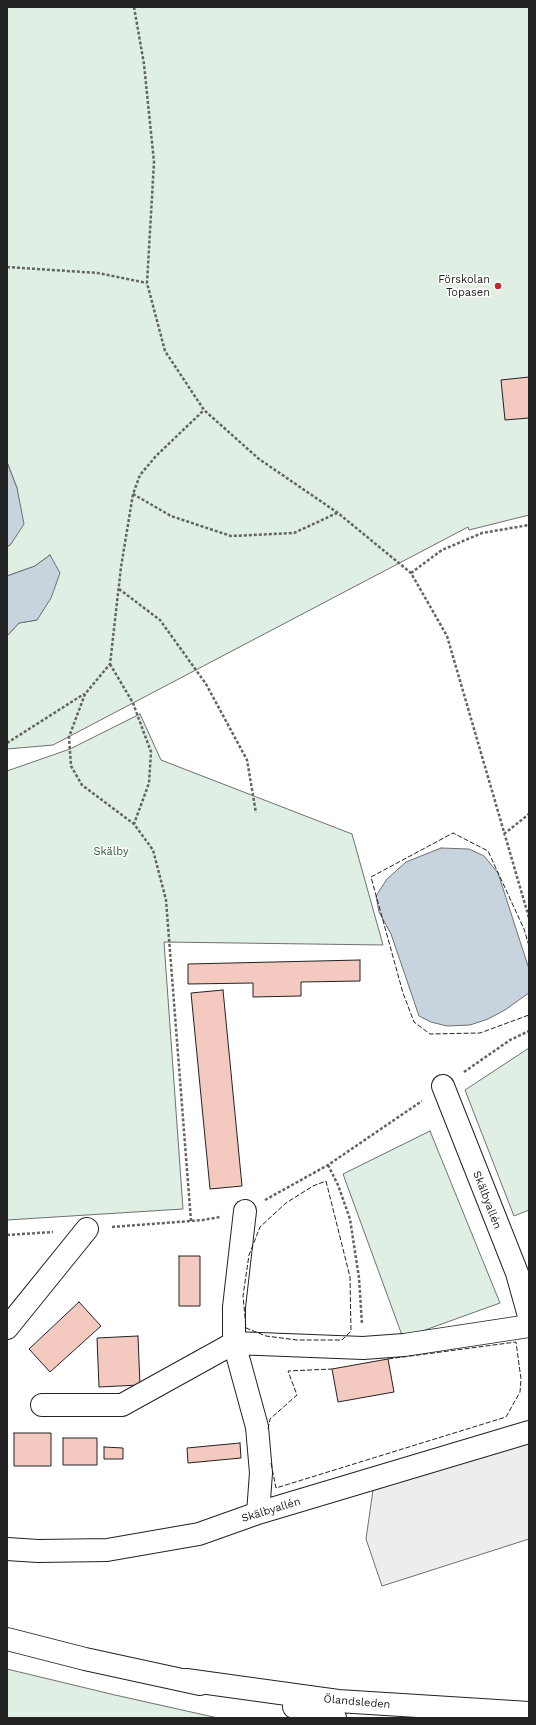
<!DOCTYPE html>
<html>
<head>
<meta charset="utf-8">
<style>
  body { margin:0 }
  #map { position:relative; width:536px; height:1725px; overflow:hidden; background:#fff; font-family:"Work Sans",sans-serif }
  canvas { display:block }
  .frame { position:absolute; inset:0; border:8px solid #222; pointer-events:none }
</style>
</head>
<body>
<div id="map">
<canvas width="536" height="1725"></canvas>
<div class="frame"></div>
</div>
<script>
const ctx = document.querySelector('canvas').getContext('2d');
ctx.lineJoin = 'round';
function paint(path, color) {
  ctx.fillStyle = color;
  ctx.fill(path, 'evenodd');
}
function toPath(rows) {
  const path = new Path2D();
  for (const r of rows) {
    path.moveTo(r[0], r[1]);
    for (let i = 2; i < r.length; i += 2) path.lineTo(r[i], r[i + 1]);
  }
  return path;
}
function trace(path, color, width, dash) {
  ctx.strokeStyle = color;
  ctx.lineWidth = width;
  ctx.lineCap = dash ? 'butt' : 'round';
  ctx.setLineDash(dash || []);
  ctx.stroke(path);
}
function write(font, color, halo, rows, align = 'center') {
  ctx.font = font + ' "Work Sans",sans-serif';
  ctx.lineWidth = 3;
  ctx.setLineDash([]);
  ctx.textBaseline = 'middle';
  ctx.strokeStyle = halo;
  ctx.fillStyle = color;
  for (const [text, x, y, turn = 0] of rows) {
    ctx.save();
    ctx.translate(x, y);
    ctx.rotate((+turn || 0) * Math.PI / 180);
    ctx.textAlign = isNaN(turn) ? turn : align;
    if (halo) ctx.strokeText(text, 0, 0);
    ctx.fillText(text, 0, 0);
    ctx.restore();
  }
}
const green = toPath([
  [7,7,529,7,529,515,469,530,468,527,53,745,7,749,7,636,19,623,37,620,50,555,35,566,7,576,7,547,11,544,17,488,7,462,7,7],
  [140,714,161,760,352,834,383,945,164,942,183,1209,7,1220,7,771,70,749,140,714],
  [529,1048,529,1210,514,1216,465,1090,529,1048],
  [430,1131,500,1303,403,1338,343,1174,430,1131],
  [7,1669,115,1695,218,1718,7,1718,7,1669]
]);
paint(green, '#e0efe3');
trace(green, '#6f6f6f', 1);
const parking = toPath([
  [529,1442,529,1539,382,1586,366,1539,373,1490,529,1442]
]);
paint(parking, '#ededed');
trace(parking, '#6f6f6f', 1);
const water = toPath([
  [7,462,17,488,24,524,11,544,7,547,7,462],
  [50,555,60,573,51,598,37,620,19,623,7,636,7,576,35,566,50,555],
  [441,848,469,849,484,856,498,873,529,969,529,993,526,995,505,1010,488,1019,470,1025,447,1026,431,1022,419,1016,391,934,379,912,376,896,387,879,406,862,441,848]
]);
paint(water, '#c7d3dd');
trace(water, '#6f6f6f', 1);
const building = toPath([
  [529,377,529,418,505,420,501,380,529,377],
  [360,960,360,981,301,982,301,996,253,997,253,983,188,984,188,964,360,960],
  [223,990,242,1186,210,1189,191,993,223,990],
  [179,1256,200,1256,200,1306,179,1306,179,1256],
  [79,1302,101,1326,50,1372,29,1349,79,1302],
  [138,1336,140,1385,99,1387,97,1338,138,1336],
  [388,1359,394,1392,338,1402,332,1369,388,1359],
  [14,1433,51,1433,51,1466,14,1466,14,1433],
  [63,1438,97,1438,97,1465,63,1465,63,1438],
  [240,1443,241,1458,188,1463,187,1448,240,1443],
  [104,1447,123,1448,123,1459,104,1459,104,1447]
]);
paint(building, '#f3c9c0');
trace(building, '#222', 1);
const minor = toPath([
  [443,1086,517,1273,529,1316],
  [245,1211,234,1307,234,1343,257,1427,261,1473,258,1513],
  [7,1328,87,1229],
  [42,1405,122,1405,234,1343,363,1348,404,1345,529,1326],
  [7,1549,38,1551,107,1550,199,1534,258,1513,529,1432]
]);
const major = toPath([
  [7,1639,85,1659,200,1684],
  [186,1680,338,1701,529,1713],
  [294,1707,335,1718]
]);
trace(minor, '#222', 24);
trace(major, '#222', 24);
trace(toPath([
  [134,7,144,64,154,162,147,283,165,351,204,410,259,459,338,513,411,573,447,636,529,918],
  [7,267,98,273,147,283],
  [133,494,171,516,231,536,294,533,337,513],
  [411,573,442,550,482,533,529,525],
  [119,589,160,620,206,684,247,760,256,813],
  [110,664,133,703,151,752,149,783,134,824],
  [7,743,84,694],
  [504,834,529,814],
  [464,1072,510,1040,529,1031],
  [328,1165,338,1185,350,1219,359,1278,362,1324],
  [265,1200,328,1165,422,1101],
  [191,1221,166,900,153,850,134,824,82,785,71,766,69,737,85,694,110,664,121,567,133,494,140,475,156,456,204,410],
  [112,1227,203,1220,220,1217],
  [7,1235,53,1232]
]), '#646464', 2.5, [3, 2]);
trace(minor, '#fff', 22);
trace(major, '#fff', 22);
trace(toPath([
  [529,946,524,929,488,851,453,833,371,877,403,993,414,1022,430,1034,480,1033,529,1015],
  [326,1181,350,1277,351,1331,342,1340,297,1340,266,1336,246,1328,243,1296,249,1255,260,1227,286,1203,313,1186,326,1181],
  [268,1429,270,1419,297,1395,288,1371,332,1369],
  [271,1463,276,1488,506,1417,520,1392,521,1379,516,1342,388,1359]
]), '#222', 1, [5, 2]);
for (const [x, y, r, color] of [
  [498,286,4,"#c62828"]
]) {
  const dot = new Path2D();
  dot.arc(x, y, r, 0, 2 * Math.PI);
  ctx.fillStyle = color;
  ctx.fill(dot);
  trace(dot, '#fff', 1.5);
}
write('11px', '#222', '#fff', [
  ["Förskolan",490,280],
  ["Topasen",490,293]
], 'right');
write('11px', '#2f5e38', '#fff', [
  ["Skälby",111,852]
]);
write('11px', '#222', '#fff', [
  ["Skälbyallén",487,1200,69],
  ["Skälbyallén",271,1510,-17],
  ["Ölandsleden",357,1702,5]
]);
</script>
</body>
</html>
